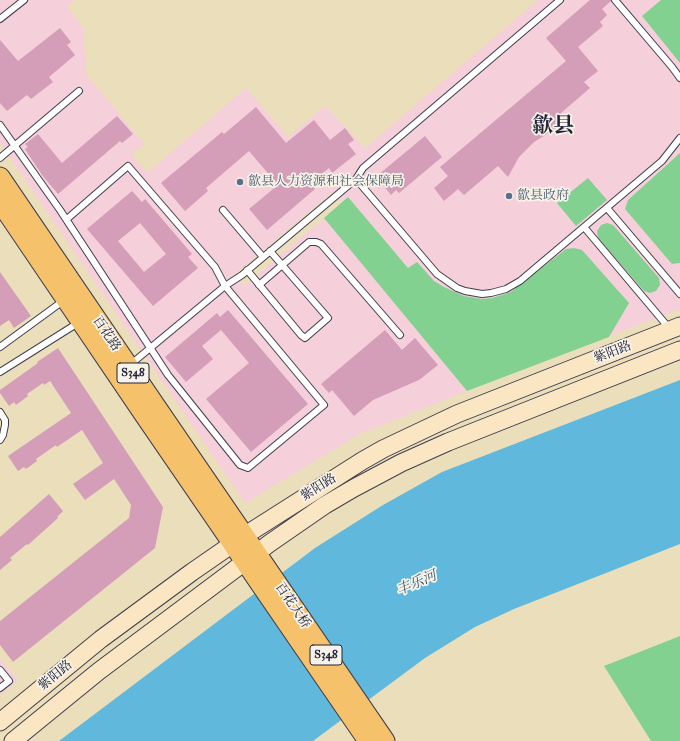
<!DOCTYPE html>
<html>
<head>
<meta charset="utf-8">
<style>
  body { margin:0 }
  canvas { display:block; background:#ebdebb }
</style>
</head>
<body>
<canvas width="680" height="741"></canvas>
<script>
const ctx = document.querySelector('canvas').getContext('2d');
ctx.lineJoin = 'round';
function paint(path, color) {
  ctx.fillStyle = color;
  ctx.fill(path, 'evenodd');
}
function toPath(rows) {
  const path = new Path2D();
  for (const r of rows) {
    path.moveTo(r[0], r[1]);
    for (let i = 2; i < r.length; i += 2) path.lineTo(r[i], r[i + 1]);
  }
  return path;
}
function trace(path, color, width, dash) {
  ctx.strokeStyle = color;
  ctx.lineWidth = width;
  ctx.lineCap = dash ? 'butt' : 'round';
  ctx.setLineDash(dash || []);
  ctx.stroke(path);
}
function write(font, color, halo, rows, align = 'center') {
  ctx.font = font + ' "IM FELL Double Pica","Noto Serif SC",serif';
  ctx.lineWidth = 3.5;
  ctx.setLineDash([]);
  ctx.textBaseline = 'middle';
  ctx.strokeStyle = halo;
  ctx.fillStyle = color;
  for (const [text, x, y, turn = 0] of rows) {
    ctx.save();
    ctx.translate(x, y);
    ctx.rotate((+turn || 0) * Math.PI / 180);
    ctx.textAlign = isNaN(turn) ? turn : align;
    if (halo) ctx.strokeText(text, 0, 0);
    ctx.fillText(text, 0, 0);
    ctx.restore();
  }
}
paint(toPath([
  [0,0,75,0,67,7,83,28,86,74,144,144,131,154,147,173,246,88,288,137,325,106,365,148,538,0,680,0,680,309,467,391,360,434,245,503,0,143],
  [334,191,343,202,244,286,234,275],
  [0,658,18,681,0,695]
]), '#f5cfda');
paint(toPath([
  [661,0,680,0,680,63,642,16],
  [680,153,680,263,672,264,625,209,628,200],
  [588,178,607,200,576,226,557,203],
  [348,197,408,268,417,262,434,281,444,287,464,296,482,299,492,298,511,292,566,249,574,248,582,250,629,303,609,337,467,391,324,218],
  [607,223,613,225,659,278,660,285,656,291,650,293,644,291,598,238,597,231,601,225],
  [680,636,680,741,651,741,604,666]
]), '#83d190');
paint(toPath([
  [680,380,680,544,514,609,475,627,425,658,313,741,59,741,315,548,383,505,442,472]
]), '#60b8dd');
paint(toPath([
  [590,0,611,0,611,1,602,9,607,15,600,22,603,26,578,47,598,71,584,82,590,88,561,113,570,123,555,129,534,142,519,157,508,177,498,166,464,195,458,189,444,201,434,188,448,176,440,167,566,61,546,38],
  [60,28,71,42,67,45,75,55,49,77,53,82,31,99,27,95,7,111,0,103,0,40,18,61],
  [256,107,286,143,314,120,330,140,345,128,354,140,348,144,356,154,332,173,329,168,311,183,315,189,267,230,249,209,278,185,249,151,206,188,208,191,185,211,161,183,222,132,224,134],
  [117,116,133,134,122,143,120,141,58,194,42,175,25,149,28,147,25,144,38,134,62,163],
  [425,136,442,157,399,193,396,190,391,195,383,185,379,189,372,180],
  [132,191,142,202,145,199,192,254,188,257,198,268,153,306,87,229],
  [140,223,166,254,144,272,118,241],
  [0,272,31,316,14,328,9,320,0,326],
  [228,310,308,404,251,452,206,399,249,363,221,330,202,346,213,359,186,382,165,357,217,313,220,317],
  [385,330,402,350,415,338,438,365,419,380,373,400,354,416,332,390,329,393,321,384],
  [58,348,163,507,155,548,13,662,0,645,0,621,129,518,131,505,114,479,85,500,73,484,103,463,82,430,57,447,56,445,36,459,37,461,26,469,24,467,18,471,8,456,71,413,50,381,44,385,43,383,27,394,28,396,16,405,14,402,9,406,0,393,0,390,38,363,37,362],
  [49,494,63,511,57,517,58,518,28,545,27,544,10,558,12,560,0,570,0,537]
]), '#d49eb8');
const service = toPath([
  [615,0,672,67,680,78],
  [0,19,24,0],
  [0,125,60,210,168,375,240,465,248,468,324,405,225,286,215,267,128,166,67,219],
  [0,158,79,91],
  [356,179,437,274,457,288,465,291,482,294,491,293,506,289,520,281,662,161,680,138],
  [607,208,680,294],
  [223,210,263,257],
  [584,227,669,328],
  [247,270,301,335,305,338,328,318,270,251],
  [259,285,309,242,316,242,321,244,400,335],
  [0,347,63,301],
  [131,364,225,286,242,275,356,179,363,168,560,0],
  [0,372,78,323],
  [0,412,5,420,5,425,3,435,0,440],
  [0,670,9,681,0,688]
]);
const secondary = toPath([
  [0,722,101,639,192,572,244,536,362,461,383,449,457,414,680,326],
  [13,741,99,671,270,543,325,505,354,488,401,463,448,442,680,350]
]);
const primary = toPath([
  [0,177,157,408,385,741],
  [0,202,145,416,368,741]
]);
trace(service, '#403e4e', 8);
trace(secondary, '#403e4e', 19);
trace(primary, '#403e4e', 21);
trace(service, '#fff', 6);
trace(secondary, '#fbe6c4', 17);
trace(primary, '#f5c16b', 19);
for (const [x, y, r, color] of [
  [240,182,4,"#5c6f8a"],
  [509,196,4,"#5c6f8a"]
]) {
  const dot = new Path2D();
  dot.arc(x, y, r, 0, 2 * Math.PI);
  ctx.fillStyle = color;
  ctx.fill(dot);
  trace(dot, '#f7f3e8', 1.5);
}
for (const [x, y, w] of [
  [133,373,32],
  [326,655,32]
]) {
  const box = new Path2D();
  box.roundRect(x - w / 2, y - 10, w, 20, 3);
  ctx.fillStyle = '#f7f3e8';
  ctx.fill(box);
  trace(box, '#22223b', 1);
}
write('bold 12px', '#22223b', null, [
  ["S348",133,373],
  ["S348",326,655]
]);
write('13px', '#4e5e75', '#f7f3e8', [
  ["歙县人力资源和社会保障局",248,182],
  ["歙县政府",517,196]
], 'left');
write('13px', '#22223b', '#f7f3e8', [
  ["百花路",106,334,56],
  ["紫阳路",613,353,-21],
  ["紫阳路",319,488,-32],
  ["百花大桥",292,606,56],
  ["紫阳路",56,676,-39]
]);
write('italic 14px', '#385674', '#f7f3e8', [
  ["丰乐河",417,584,-23]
]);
write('bold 21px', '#22223b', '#f7f3e8', [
  ["歙县",553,127]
]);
</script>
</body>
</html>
